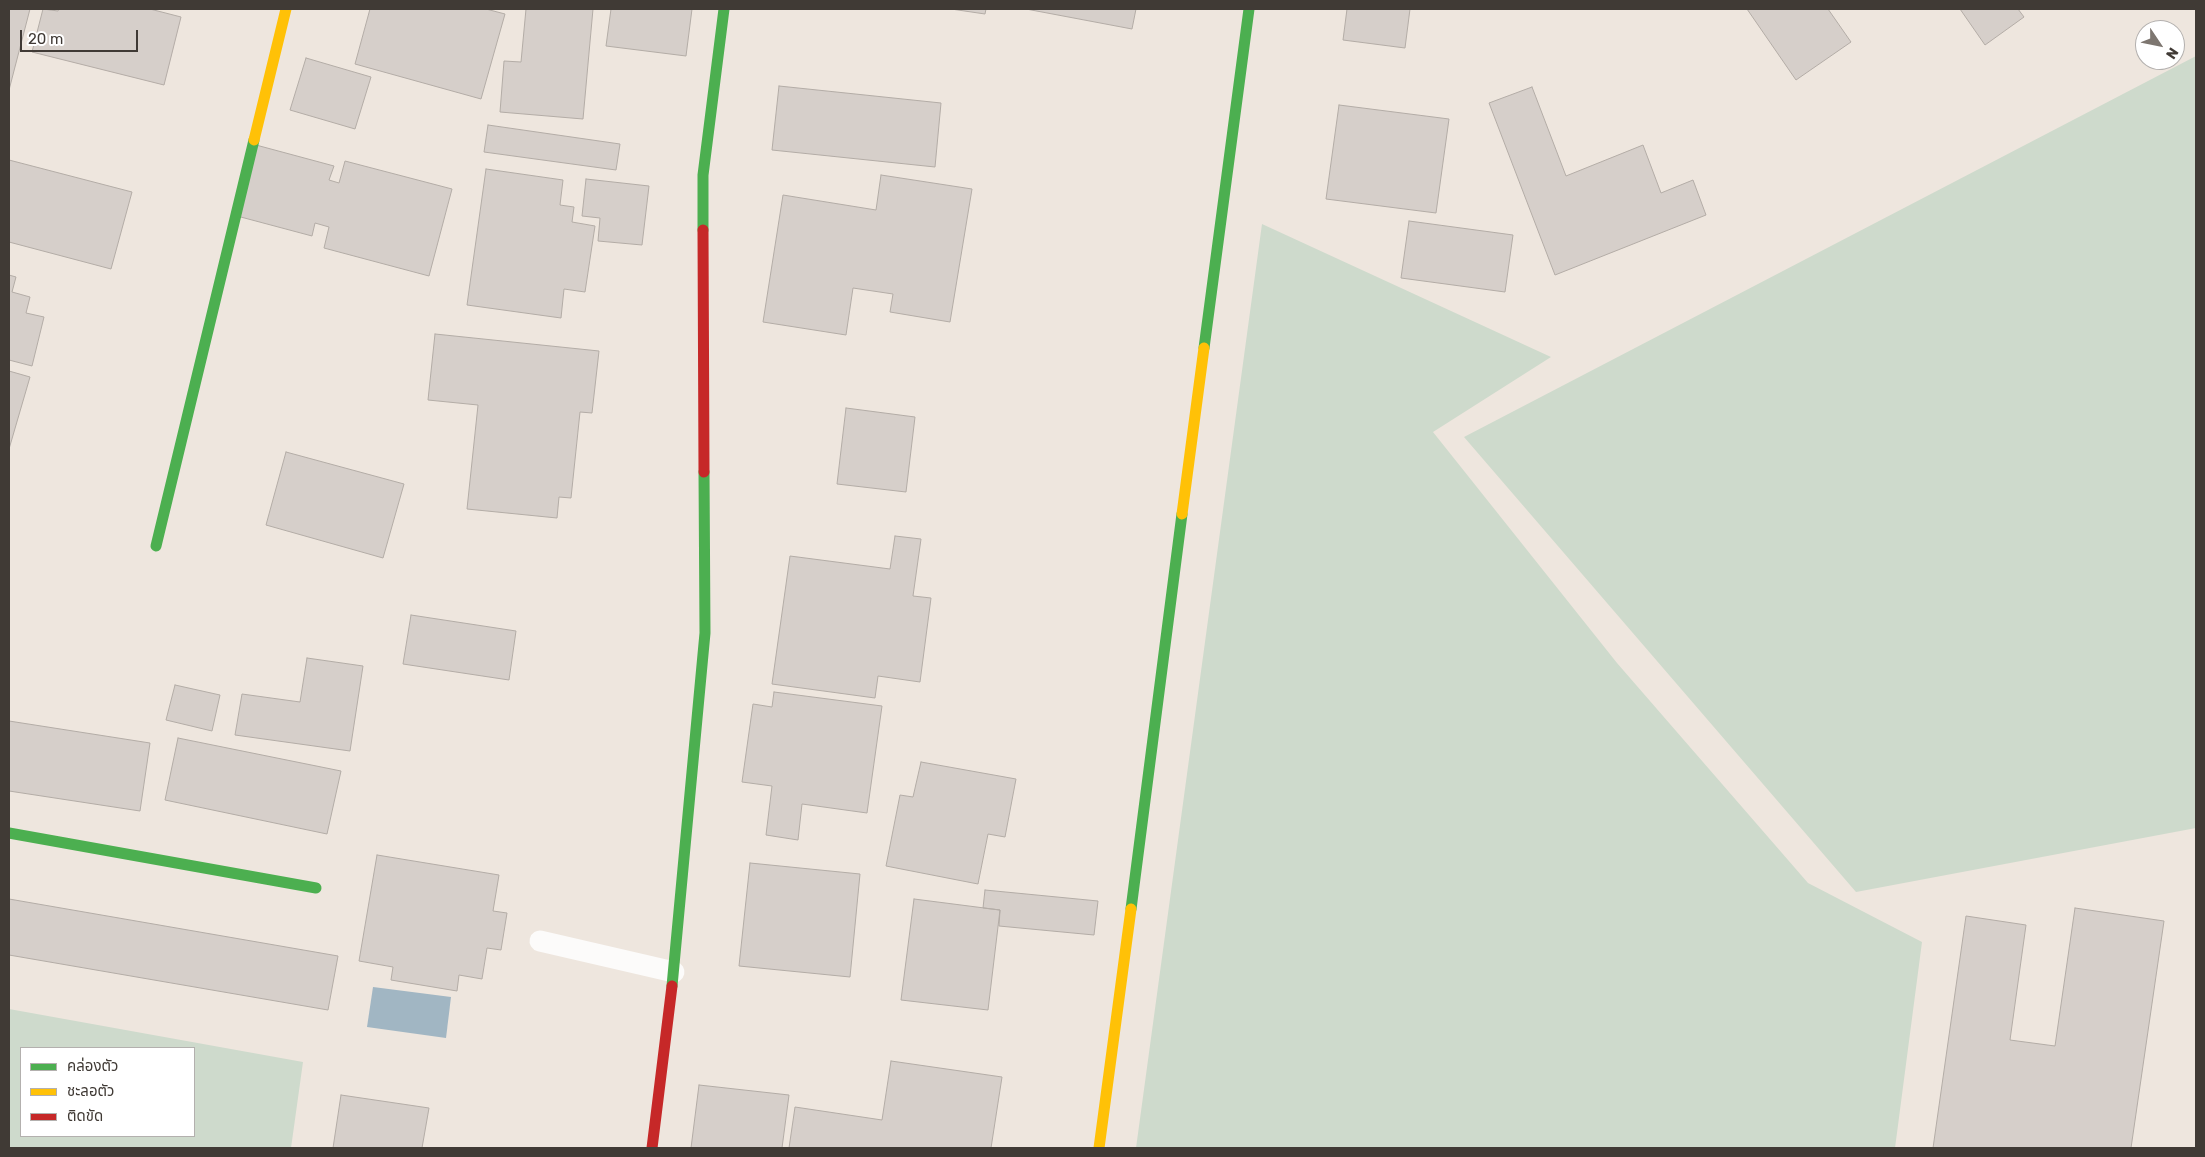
<!DOCTYPE html>
<html>
<head>
<meta charset="utf-8">
<style>
  body { margin:0 }
  #map { position:relative; width:2205px; height:1157px; overflow:hidden; background:#eee6de; font-family:Rubik,"Noto Sans Thai",sans-serif }
  canvas { display:block }
  .frame { position:absolute; inset:0; border:10px solid #403a35; pointer-events:none }
  .legend { position:absolute; left:20px; top:1047px; width:175px; height:90px; box-sizing:border-box; background:#fff; border:1px solid #b3b0ae; margin:0; padding:6px 9px; list-style:none; font-size:15px; color:#403a35 }
  .legend li { display:flex; align-items:center; gap:10px; height:25px }
  .legend b { width:25px; border:1px solid #b3b0ae }
  .north { position:absolute; left:2135px; top:20px; width:50px; height:50px; box-sizing:border-box; background:#fff; border:1px solid #b3b0ae; border-radius:50%; rotate:124deg; font-size:14px; font-weight:700; line-height:20px; text-align:center; color:#403a35 }
  .north::after { content:''; display:block; margin:auto; width:18px; height:22px; background:#7d7670; clip-path:polygon(50% 0,100% 100%,50% 72%,0 100%) }
  .scale { position:absolute; left:20px; top:30px; width:118px; height:22px; box-sizing:border-box; border:2px solid #403a35; border-top:0; padding-left:6px; font-size:15px; line-height:18px; white-space:nowrap; color:#403a35; -webkit-text-stroke:4px #fff; paint-order:stroke }
</style>
</head>
<body>
<div id="map">
<canvas width="2205" height="1157"></canvas>
<div class="frame"></div>
<ul class="legend">
<li><b style="height:6px;background:#4caf50"></b>คล่องตัว</li>
<li><b style="height:6px;background:#ffc107"></b>ชะลอตัว</li>
<li><b style="height:6px;background:#c62828"></b>ติดขัด</li>
</ul>
<div class="north">N</div>
<div class="scale">20 m</div>
</div>
<script>
const ctx = document.querySelector('canvas').getContext('2d');
ctx.lineJoin = 'round';
function paint(path, color) {
  ctx.fillStyle = color;
  ctx.fill(path, 'evenodd');
}
function toPath(rows) {
  const path = new Path2D();
  for (const r of rows) {
    path.moveTo(r[0], r[1]);
    for (let i = 2; i < r.length; i += 2) path.lineTo(r[i], r[i + 1]);
  }
  return path;
}
function trace(path, color, width, dash) {
  ctx.strokeStyle = color;
  ctx.lineWidth = width;
  ctx.lineCap = dash ? 'butt' : 'round';
  ctx.setLineDash(dash || []);
  ctx.stroke(path);
}
paint(toPath([
  [2196,56,2196,828,1856,892,1464,437],
  [1262,224,1551,357,1433,432,1617,663,1808,883,1922,942,1895,1148,1136,1148],
  [9,1009,303,1062,291,1148,9,1148],
  [21,1048,194,1048,194,1136,21,1136]
]), '#cedacc');
paint(toPath([
  [373,987,451,997,446,1038,367,1027]
]), '#a1b6c3');
const building = toPath([
  [9,9,30,9,9,90,9,9],
  [43,9,58,11,59,9,150,9,181,17,164,85,32,52,43,9],
  [370,9,486,9,505,14,481,99,355,64,370,9],
  [526,9,593,9,583,119,500,112,504,61,521,62,526,9],
  [611,9,692,9,686,56,606,46,611,9],
  [951,9,986,9,985,14,951,9],
  [1026,9,1136,9,1132,29,1026,9],
  [1347,9,1410,9,1405,48,1343,40,1347,9],
  [1747,9,1828,9,1851,42,1796,80,1747,9],
  [1960,9,2018,9,2024,17,1985,45,1960,9],
  [306,58,371,77,355,129,290,110,306,58],
  [779,86,941,103,935,167,772,150,779,86],
  [1532,87,1566,176,1643,145,1661,193,1693,180,1706,215,1555,275,1489,103,1532,87],
  [1339,105,1449,119,1436,213,1326,199,1339,105],
  [488,125,620,144,616,170,484,152,488,125],
  [256,145,334,166,329,180,339,183,345,161,452,189,429,276,324,248,329,227,315,223,312,236,237,216,256,145],
  [9,160,132,192,111,269,9,242,9,160],
  [486,169,563,180,560,205,574,207,572,222,595,226,585,292,564,289,561,318,467,305,486,169],
  [881,175,972,189,950,322,890,312,893,294,853,288,846,335,763,322,783,195,876,210,881,175],
  [586,179,649,186,642,245,598,241,600,218,582,216,586,179],
  [1409,221,1513,235,1505,292,1401,278,1409,221],
  [9,275,16,277,12,292,30,297,26,313,44,317,32,366,9,360,9,275],
  [435,334,599,351,592,413,580,412,571,498,559,497,557,518,467,509,478,405,428,400,435,334],
  [9,371,30,377,9,449,9,371],
  [846,408,915,417,906,492,837,484,846,408],
  [286,452,404,484,383,558,266,525,286,452],
  [895,536,921,539,913,596,931,598,920,682,878,676,875,698,772,684,790,556,890,569,895,536],
  [411,615,516,631,509,680,403,664,411,615],
  [307,658,363,666,350,751,235,735,242,694,300,702,307,658],
  [175,685,220,695,212,731,166,720,175,685],
  [774,692,882,706,867,813,802,804,798,840,766,835,772,786,742,782,753,704,772,707,774,692],
  [9,721,150,743,140,811,9,791,9,721],
  [178,738,341,771,327,834,165,800,178,738],
  [921,762,1016,779,1005,837,988,834,978,884,886,866,900,795,913,797,921,762],
  [377,855,499,875,493,911,507,913,501,950,487,948,482,979,459,975,457,991,391,980,393,967,359,961,377,855],
  [750,863,860,874,850,977,739,966,750,863],
  [985,890,1098,901,1094,935,999,926,1000,910,983,908,985,890],
  [9,899,338,956,328,1010,9,955,9,899],
  [914,899,1000,910,988,1010,901,1000,914,899],
  [2075,908,2164,921,2131,1148,1933,1148,1966,916,2026,925,2010,1040,2055,1046,2075,908],
  [891,1061,1002,1077,991,1148,789,1148,795,1107,882,1120,891,1061],
  [699,1085,789,1095,782,1148,691,1148,699,1085],
  [341,1095,429,1108,422,1148,333,1148,341,1095]
]);
paint(building, '#d6cfca');
trace(building, '#b3aca6', 1);
trace(toPath([
  [540,941,674,972]
]), '#fcfbfa', 21);
trace(toPath([
  [703,230,703,175,724,9],
  [1204,348,1249,9],
  [156,546,254,140],
  [9,833,316,888],
  [1131,909,1182,514],
  [672,986,705,633,704,472]
]), '#4caf50', 11);
trace(toPath([
  [254,140,286,9],
  [1182,514,1204,348],
  [1099,1148,1131,909]
]), '#ffc107', 11);
trace(toPath([
  [703,230,704,472],
  [652,1148,672,986]
]), '#c62828', 11);
</script>
</body>
</html>
